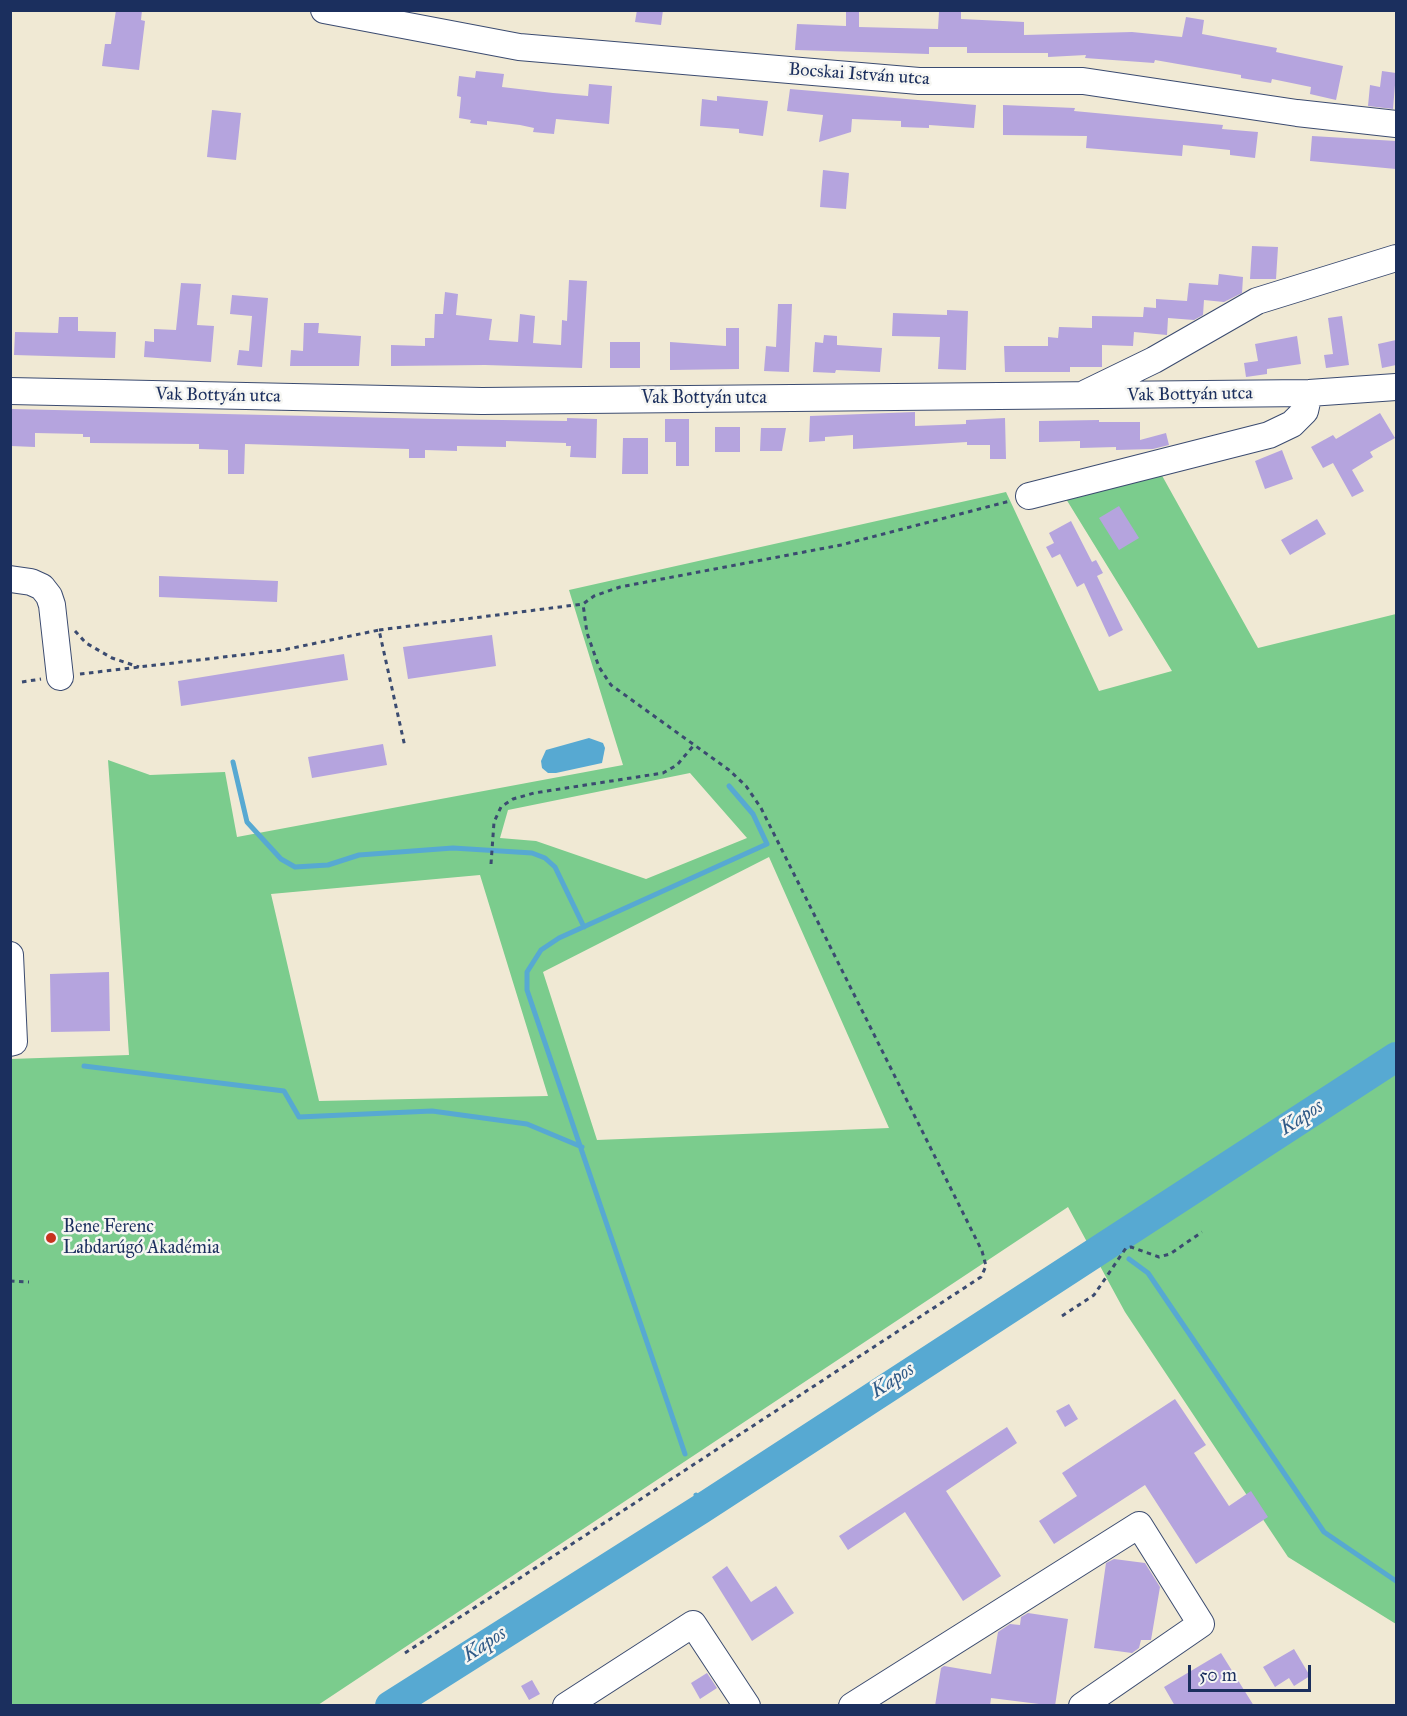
<!DOCTYPE html>
<html>
<head>
<meta charset="utf-8">
<style>
  body { margin:0 }
  #map { position:relative; width:1407px; height:1716px; overflow:hidden; background:#f0e9d4; font-family:"IM FELL Great Primer",serif }
  canvas { display:block }
  .frame { position:absolute; inset:0; border:12px solid #1b2f5e; pointer-events:none }
  .scale { position:absolute; left:1188px; top:1665px; width:123px; height:27px; box-sizing:border-box; border:3px solid #1b2f5e; border-top:0; padding-left:8px; font-size:18px; line-height:21px; white-space:nowrap; color:#1b2f5e; -webkit-text-stroke:4px #f6f6f2; paint-order:stroke }
</style>
</head>
<body>
<div id="map">
<canvas width="1407" height="1716"></canvas>
<div class="frame"></div>
<div class="scale">50 m</div>
</div>
<script>
const ctx = document.querySelector('canvas').getContext('2d');
ctx.lineJoin = 'round';
function paint(path, color) {
  ctx.fillStyle = color;
  ctx.fill(path, 'evenodd');
}
function toPath(rows) {
  const path = new Path2D();
  for (const r of rows) {
    path.moveTo(r[0], r[1]);
    for (let i = 2; i < r.length; i += 2) path.lineTo(r[i], r[i + 1]);
  }
  return path;
}
function trace(path, color, width, dash) {
  ctx.strokeStyle = color;
  ctx.lineWidth = width;
  ctx.lineCap = dash ? 'butt' : 'round';
  ctx.setLineDash(dash || []);
  ctx.stroke(path);
}
function write(font, color, halo, rows, align = 'center') {
  ctx.font = font + ' "IM FELL Great Primer",serif';
  ctx.lineWidth = 5;
  ctx.setLineDash([]);
  ctx.textBaseline = 'middle';
  ctx.strokeStyle = halo;
  ctx.fillStyle = color;
  for (const [text, x, y, turn = 0] of rows) {
    ctx.save();
    ctx.translate(x, y);
    ctx.rotate((+turn || 0) * Math.PI / 180);
    ctx.textAlign = isNaN(turn) ? turn : align;
    if (halo) ctx.strokeText(text, 0, 0);
    ctx.fillText(text, 0, 0);
    ctx.restore();
  }
}
paint(toPath([
  [1160,472,1258,648,1396,614,1396,1624,1288,1557,1125,1312,1068,1207,318,1705,11,1705,10,1059,129,1055,108,760,150,775,225,772,237,837,623,765,569,590,1006,492,1099,691,1172,671,1063,494],
  [690,773,747,838,646,879,536,841,500,838,508,810],
  [769,857,889,1128,597,1140,543,972],
  [480,875,548,1096,319,1101,271,894]
]), '#7bcc8d');
paint(toPath([
  [589,738,603,743,605,748,602,763,556,773,548,773,542,768,541,761,546,750]
]), '#57a9d2');
trace(toPath([
  [233,762,247,822,281,859,295,867,328,865,359,855,453,848,532,853,545,858,555,867,584,927],
  [84,1066,284,1091,299,1117,432,1111,527,1124,582,1147],
  [1110,1242,1115,1250],
  [1129,1259,1148,1273,1324,1532,1396,1581],
  [685,1454,527,990,527,972,541,950,559,938,767,844,753,814,729,786],
  [696,1495,701,1509]
]), '#57a9d2', 5);
trace(toPath([
  [390,1706,701,1509,1396,1057]
]), '#57a9d2', 30);
paint(toPath([
  [116,10,142,10,141,20,145,21,139,70,102,66,105,44,111,44],
  [637,10,663,10,661,25,635,22],
  [846,10,859,10,859,27,938,29,939,12,961,12,961,19,1024,22,1024,35,1132,32,1182,37,1186,17,1204,20,1202,34,1277,48,1276,52,1343,66,1336,100,1310,94,1311,87,1272,79,1271,83,1241,78,1241,75,1155,60,1154,63,1085,58,1086,55,1048,57,1048,53,967,53,967,47,929,47,929,54,795,50,797,24,846,26],
  [476,71,504,74,502,87,553,93,588,96,589,84,612,86,609,124,556,119,554,134,533,132,534,128,520,125,487,121,487,125,470,123,471,120,459,118,461,97,457,96,459,76,475,78],
  [1382,71,1396,73,1393,109,1368,106,1370,85,1380,87],
  [790,89,976,105,974,128,929,125,929,128,901,127,901,121,852,119,851,132,819,142,823,115,787,111],
  [717,96,768,101,763,136,739,133,739,129,700,126,702,99,717,101],
  [1003,105,1075,108,1074,111,1223,125,1222,129,1258,132,1255,158,1230,155,1230,150,1183,145,1182,156,1086,148,1087,136,1003,135],
  [212,110,241,113,236,160,207,157],
  [1312,136,1396,141,1396,169,1310,161],
  [823,170,849,173,846,209,820,207],
  [1252,246,1278,247,1276,279,1250,279],
  [1219,274,1243,277,1242,293,1224,302,1204,300,1203,315,1194,320,1168,318,1167,335,1134,332,1133,346,1102,345,1102,367,1070,367,1070,372,1005,372,1004,346,1048,346,1048,337,1058,338,1059,327,1092,328,1092,316,1143,317,1144,307,1156,308,1156,299,1187,301,1189,283,1218,285],
  [569,280,587,281,582,368,485,365,391,366,391,345,425,346,425,338,434,338,435,314,443,314,445,292,458,294,456,315,492,319,489,340,518,342,520,314,535,316,533,343,561,345,562,320,567,321],
  [181,283,201,284,197,325,214,326,211,362,144,357,145,341,154,342,154,329,176,330],
  [232,295,268,298,262,367,237,365,239,350,249,351,252,316,230,314],
  [778,304,792,304,789,372,764,371,766,346,776,347],
  [947,310,968,311,966,370,938,369,940,337,892,336,893,313,947,315],
  [1342,316,1349,365,1326,368,1324,355,1333,354,1328,318],
  [59,317,78,317,78,331,116,332,115,358,14,355,15,332,58,333],
  [304,323,319,323,318,333,361,336,359,366,290,366,291,350,303,351],
  [726,328,739,328,739,369,670,370,670,342,726,346],
  [824,335,837,336,837,345,882,348,880,372,836,370,835,373,813,372,815,342,823,343],
  [1297,336,1301,364,1267,369,1267,374,1246,377,1244,363,1258,361,1255,344],
  [1396,340,1396,365,1382,368,1378,344],
  [610,342,640,342,640,368,610,368],
  [12,409,437,419,567,421,567,418,597,419,596,458,570,457,571,446,566,446,566,443,506,441,506,447,457,446,457,451,425,450,425,458,409,458,409,449,245,444,244,474,228,474,228,450,199,449,199,444,90,443,90,437,83,437,83,434,35,433,35,447,11,446],
  [915,412,915,426,966,424,966,420,1005,418,1006,459,990,459,990,445,967,445,967,442,853,449,853,435,825,437,825,441,809,442,810,416],
  [1380,413,1395,438,1370,452,1373,457,1352,470,1364,491,1352,497,1333,463,1323,468,1311,447,1333,435,1336,439],
  [665,419,689,419,689,466,676,466,676,442,665,442],
  [1099,420,1099,422,1140,422,1140,440,1166,433,1169,445,1153,449,1116,450,1116,447,1080,448,1080,441,1039,442,1039,421],
  [715,427,740,427,740,452,715,452],
  [761,428,786,428,782,451,760,451],
  [623,438,648,438,648,474,622,474],
  [1282,450,1293,479,1265,489,1255,461],
  [1119,506,1139,538,1119,550,1099,518],
  [1317,519,1326,534,1290,555,1281,540],
  [1071,521,1092,562,1096,560,1103,573,1097,576,1123,630,1109,637,1084,583,1077,587,1060,554,1052,558,1046,547,1054,543,1049,533],
  [159,576,278,581,277,602,159,597],
  [492,635,496,666,408,679,403,647],
  [344,654,348,680,181,706,178,681],
  [383,744,387,765,312,778,308,757],
  [109,972,110,1031,51,1032,50,974],
  [1175,1399,1206,1445,1194,1453,1229,1506,1251,1491,1268,1517,1196,1564,1145,1485,1054,1544,1039,1521,1077,1496,1062,1473],
  [1069,1404,1078,1419,1065,1427,1056,1411],
  [1007,1427,1017,1443,946,1491,1001,1576,963,1601,905,1512,848,1550,839,1536],
  [1114,1559,1145,1563,1160,1587,1151,1640,1141,1640,1139,1648,1132,1653,1094,1648,1106,1563],
  [727,1566,751,1602,776,1586,794,1613,752,1641,712,1577],
  [1028,1613,1068,1619,1055,1706,991,1698,990,1706,935,1706,941,1668,944,1666,991,1674,998,1632,1010,1624,1020,1625,1021,1617],
  [1294,1649,1310,1676,1294,1686,1289,1678,1275,1687,1263,1667],
  [1221,1653,1254,1706,1175,1706,1164,1687],
  [707,1673,717,1688,700,1699,691,1683],
  [532,1680,540,1694,529,1700,521,1686]
]), '#b5a4de');
const minor = toPath([
  [324,10,519,47,919,81,1083,81,1297,113,1396,124],
  [10,391,482,401,1309,393,1396,387],
  [1086,393,1154,360,1257,301,1396,258],
  [1029,496,1269,435,1292,424,1305,411,1309,393],
  [10,579,31,582,42,587,49,596,52,605,60,677],
  [10,955,14,1042,10,1043],
  [566,1706,693,1624,747,1706],
  [852,1706,1139,1525,1201,1624,1082,1706]
]);
trace(minor, '#3b4b70', 28);
trace(toPath([
  [379,630,583,604,594,596,620,587,841,545,1010,501],
  [75,631,86,643,112,658,139,667],
  [80,674,283,650,379,630,405,747],
  [22,682,41,679],
  [491,864,494,822,501,807,513,799,534,793,663,773,677,765,694,745],
  [10,1281,29,1282],
  [1062,1316,1094,1295,1126,1248,1131,1247,1159,1257,1170,1254,1202,1232],
  [405,1653,981,1277,986,1266,982,1251,761,808,746,786,729,770,611,685,599,667,587,633,583,604]
]), '#3b4b70', 3, [4.5, 4.5]);
trace(minor, '#fff', 26);
for (const [x, y, r, color] of [
  [51,1238,6,"#c8321e"]
]) {
  const dot = new Path2D();
  dot.arc(x, y, r, 0, 2 * Math.PI);
  ctx.fillStyle = color;
  ctx.fill(dot);
  trace(dot, '#f6f6f2', 2);
}
write('18px', '#1b2f5e', '#f6f6f2', [
  ["Bocskai István utca",859,75,4],
  ["Vak Bottyán utca",1190,395,-1],
  ["Vak Bottyán utca",218,396,1],
  ["Vak Bottyán utca",704,399]
]);
write('18px', '#1b2f5e', '#f6f6f2', [
  ["Bene Ferenc",63,1228],
  ["Labdarúgó Akadémia",63,1249]
], 'left');
write('italic 20px', '#305a87', '#f6f6f2', [
  ["Kapos",1302,1118,-33],
  ["Kapos",893,1381,-33],
  ["Kapos",485,1645,-33]
]);
</script>
</body>
</html>
